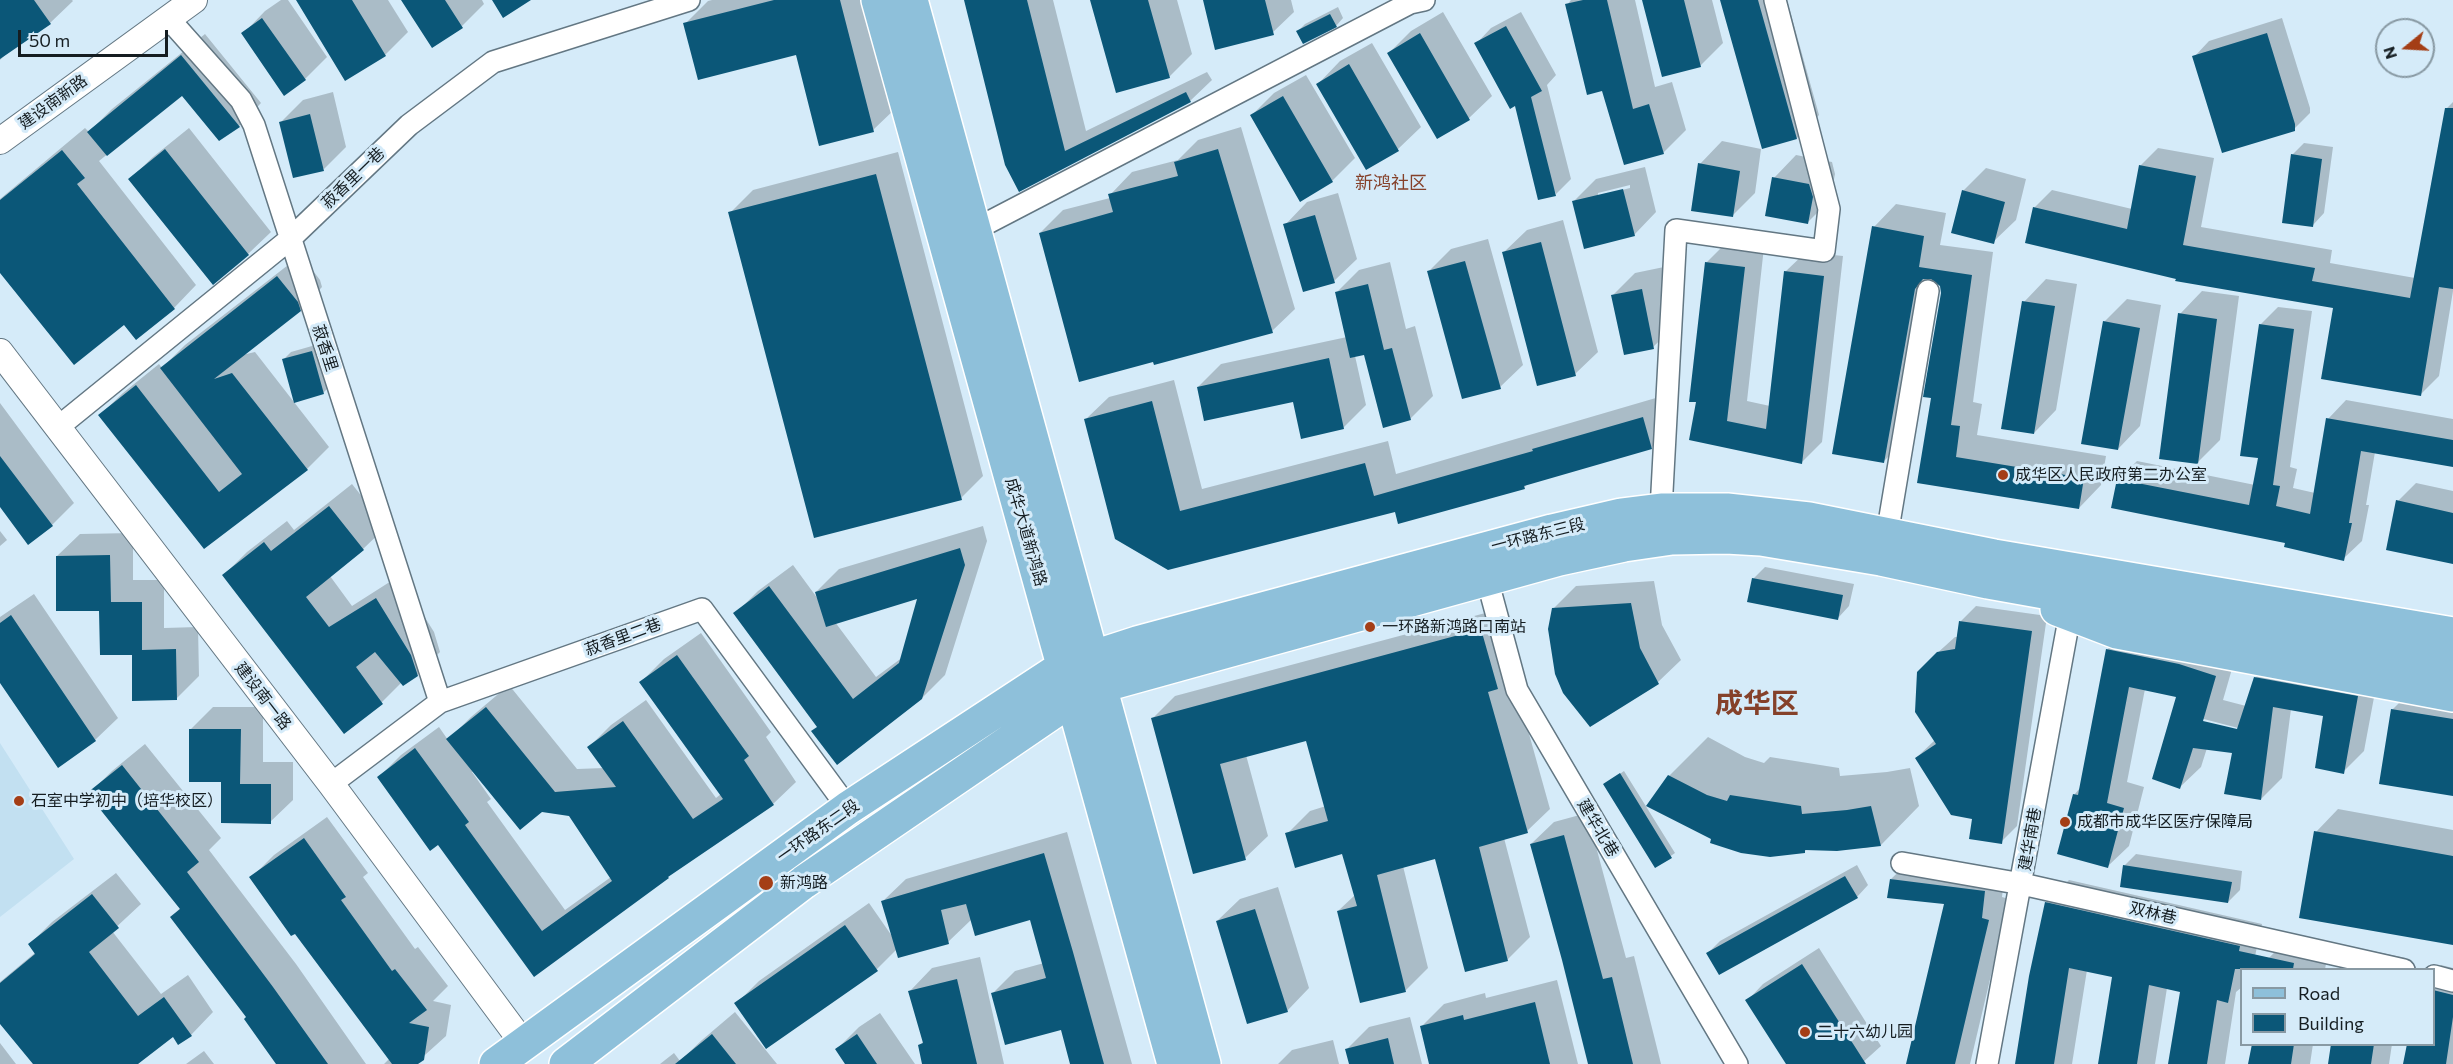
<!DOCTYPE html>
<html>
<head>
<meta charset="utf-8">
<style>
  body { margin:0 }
  #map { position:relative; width:2453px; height:1064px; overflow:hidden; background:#d5ebf9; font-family:Commissioner,sans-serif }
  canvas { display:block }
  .legend { position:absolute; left:2240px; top:968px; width:195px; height:78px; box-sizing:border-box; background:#d5ebf9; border:2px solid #8899a3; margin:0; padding:8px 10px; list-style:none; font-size:18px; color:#151d21 }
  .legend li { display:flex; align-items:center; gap:12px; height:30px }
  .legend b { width:30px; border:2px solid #8899a3 }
  .north { position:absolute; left:2375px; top:18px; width:60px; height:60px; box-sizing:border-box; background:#d5ebf9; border:2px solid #8899a3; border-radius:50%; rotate:252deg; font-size:16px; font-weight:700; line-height:24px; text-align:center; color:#151d21 }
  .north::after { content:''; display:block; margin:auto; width:21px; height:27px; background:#a43e16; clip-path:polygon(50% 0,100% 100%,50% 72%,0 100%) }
  .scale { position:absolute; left:18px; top:30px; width:150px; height:27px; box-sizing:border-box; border:3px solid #151d21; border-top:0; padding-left:8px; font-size:18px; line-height:21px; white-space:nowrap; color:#151d21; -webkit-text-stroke:4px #d5ebf9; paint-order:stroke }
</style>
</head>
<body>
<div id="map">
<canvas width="2453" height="1064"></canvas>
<ul class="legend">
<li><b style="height:8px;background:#8ec0da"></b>Road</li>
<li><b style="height:16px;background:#0b5778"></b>Building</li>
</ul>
<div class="north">N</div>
<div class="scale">50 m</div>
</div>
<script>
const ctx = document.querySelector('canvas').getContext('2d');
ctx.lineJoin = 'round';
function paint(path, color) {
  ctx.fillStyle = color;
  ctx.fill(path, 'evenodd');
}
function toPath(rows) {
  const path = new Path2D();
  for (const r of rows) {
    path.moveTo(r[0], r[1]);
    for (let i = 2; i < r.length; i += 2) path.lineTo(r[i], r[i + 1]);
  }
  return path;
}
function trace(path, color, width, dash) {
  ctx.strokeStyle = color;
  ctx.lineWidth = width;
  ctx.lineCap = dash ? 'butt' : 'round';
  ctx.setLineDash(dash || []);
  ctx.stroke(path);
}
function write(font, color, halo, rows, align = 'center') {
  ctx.font = font + ' Commissioner,"Noto Sans SC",sans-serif';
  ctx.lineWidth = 6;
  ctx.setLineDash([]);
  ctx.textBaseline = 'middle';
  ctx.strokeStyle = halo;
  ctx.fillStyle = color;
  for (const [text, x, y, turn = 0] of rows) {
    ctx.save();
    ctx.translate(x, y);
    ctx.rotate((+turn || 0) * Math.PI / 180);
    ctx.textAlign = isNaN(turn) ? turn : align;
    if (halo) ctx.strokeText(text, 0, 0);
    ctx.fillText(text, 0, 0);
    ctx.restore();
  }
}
paint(toPath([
  [0,743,74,859,0,917]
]), '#c2e0f1');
paint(toPath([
  [0,0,72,0,73,1,50,23,10,50,0,60],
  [281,0,288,0,327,57,305,79,243,34,265,11],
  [298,0,388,0,408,32,385,55,346,79],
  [403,0,482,0,484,4,462,26],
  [712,0,868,0,896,108,873,130,797,53,685,24,708,1],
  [965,0,1053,0,1086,131,1207,72,1212,80,1190,101,1020,190],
  [1091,0,1177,0,1192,54,1169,77],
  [1204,0,1291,0,1294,12,1271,34],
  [1571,0,1635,0,1655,87,1672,82,1686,130,1663,153,1604,89,1567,5],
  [1644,0,1712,0,1723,43,1700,66],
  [1722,0,1787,0,1819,115,1797,138,1763,147],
  [1338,7,1343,18,1336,26,1298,31,1305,24],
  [1443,12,1492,96,1469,118,1437,137,1389,53,1411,31],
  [1521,12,1556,75,1547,85,1571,179,1556,194,1516,104,1476,44,1491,28],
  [2282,18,2310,108,2310,113,2294,129,2194,57,2209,41],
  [205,34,261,103,239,126,182,94,99,161,196,285,174,308,124,323,0,270,0,199,85,128,89,132,112,109],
  [1372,43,1421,127,1398,149,1366,168,1318,84,1340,61],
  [1306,75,1355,158,1332,181,1251,116,1274,93],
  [333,92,346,147,324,169,281,122,303,100],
  [2453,102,2453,291,2439,376,2421,394,2335,307,2178,278,2034,208,2052,190,2132,209,2140,166,2158,148,2214,158,2201,227,2332,250,2330,263,2415,278,2446,109],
  [1241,127,1295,309,1272,331,1040,233,1063,210,1110,198,1110,195,1132,172,1178,160,1198,140],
  [189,128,271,232,248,254,130,179,153,157],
  [1722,141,1761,149,1755,193,1732,216,1700,164],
  [2304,143,2333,147,2324,213,2313,225,2292,155],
  [898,152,983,476,961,498,730,213,753,190],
  [1796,155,1832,162,1835,174,1830,200,1807,223,1774,178],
  [1645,167,1656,212,1634,235,1573,202,1596,179],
  [1630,185,1630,188,1598,196,1598,193],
  [1986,168,2026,179,2016,220,1993,242,1963,191],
  [1338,193,1357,259,1334,281,1285,225,1307,202],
  [1896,204,1946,213,1940,245,1993,252,1973,402,1982,404,1977,435,2106,456,2101,485,2079,508,1919,482,1933,397,1942,293,1941,285,1935,280,1906,439,1883,462,1874,227],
  [1563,220,1598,352,1575,374,1504,252,1527,230],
  [1488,239,1523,365,1500,387,1428,272,1451,249],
  [1726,243,1764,247,1747,401,1770,406,1785,272,1806,252,1843,256,1822,442,1802,462,1690,439,1698,401,1706,263],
  [301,255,320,280,322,287,300,310,242,355,255,352,329,447,307,469,204,547,100,415,123,393,159,364,162,368,185,345],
  [1390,262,1406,329,1415,326,1433,396,1410,419,1365,353,1355,356,1366,405,1343,428,1294,400,1198,387,1221,364,1347,337,1336,293,1359,270],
  [1664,267,1676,325,1653,347,1613,295,1635,273],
  [2046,279,2077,284,2056,410,2034,433,2024,302],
  [2202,291,2239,296,2220,440,2197,463,2180,314],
  [2127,299,2161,305,2140,426,2118,449,2104,322],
  [2278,307,2312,311,2290,467,2297,469,2293,488,2315,493,2328,419,2346,400,2453,419,2453,466,2375,452,2366,505,2369,505,2362,541,2343,559,2287,542,2119,479,2137,461,2255,485,2260,457,2260,325],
  [319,344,331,385,323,393,283,360,291,352],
  [1174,380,1202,489,1388,441,1396,474,1666,395,1673,425,1651,448,1528,483,1524,488,1396,510,1168,568,1086,419,1109,397],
  [0,403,74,503,52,525,0,504],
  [2416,483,2453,491,2453,563,2398,501],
  [352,484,386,527,363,549,330,576,352,606,399,576,434,632,440,652,417,675,402,682,382,702,344,732,224,575,247,552,287,521,294,530],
  [983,526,987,541,945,675,922,698,818,726,735,614,758,591,793,565,818,599,816,592,839,569],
  [919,597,903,657,876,677,835,622],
  [0,531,7,540,0,546],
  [133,533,133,580,164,580,164,628,198,627,199,676,176,699,57,556,80,534],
  [1765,567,1854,584,1849,606,1838,618,1753,579],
  [1654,581,1662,625,1681,660,1658,682,1553,609,1576,586],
  [34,594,118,718,95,740,58,766,0,680,0,617],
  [1976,606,2047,616,2017,826,2001,842,1973,817,1916,758,1935,740,1934,656,1955,637,1958,637,1961,621],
  [1504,608,1512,673,1550,809,1527,831,1504,838,1530,937,1507,960,1436,857,1403,866,1428,968,1406,990,1361,1001,1338,911,1355,895,1343,853,1287,834,1310,811,1326,806,1307,739,1246,755,1268,836,1245,858,1153,718,1175,696],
  [2128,629,2236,655,2223,700,2246,706,2255,678,2276,657,2378,676,2364,751,2343,772,2325,714,2291,709,2282,778,2261,799,2233,752,2207,748,2201,767,2180,787,2178,695,2145,689,2127,782,2144,787,2129,846,2108,866,2074,795,2080,788,2107,650],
  [2196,717,2242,729,2234,730,2195,720],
  [701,633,771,732,766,737,796,782,773,804,676,869,534,975,438,843,379,777,401,755,439,727,448,740,471,717,509,685,577,769,604,768,589,747,611,725,646,700,716,798,721,794,641,682,664,659],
  [474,771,570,814,611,877,565,910,487,802,491,799,472,772],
  [2415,687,2453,693,2453,794,2392,710],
  [213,707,263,707,263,762,293,762,293,800,270,822,222,781,191,729],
  [1708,737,1745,757,1764,763,1770,757,1839,768,1840,776,1887,772,1910,768,1919,806,1881,845,1865,848,1808,848,1804,852,1712,838,1669,776],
  [145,744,221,838,209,850,296,964,366,1064,278,1064,248,1017,172,917,181,907,90,793,112,771],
  [1624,771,1675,853,1656,866,1605,784],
  [2338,809,2453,830,2453,944,2316,832],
  [1587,813,1626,958,1634,956,1661,1064,1589,1064,1564,960,1531,844,1554,822],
  [327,817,368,873,363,877,415,949,418,947,448,986,433,1001,451,1005,446,1036,415,1064,384,1064,390,1058,296,932,251,878,274,855],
  [1067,832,1132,1064,1071,1064,1062,1028,992,994,1015,971,1044,963,1031,918,972,919,948,942,897,949,877,969,736,1004,759,981,869,903,894,939,883,901,906,879],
  [2136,854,2242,871,2240,890,2228,902,2124,866],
  [1912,859,2005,870,2002,897,2009,899,1970,1064,1908,1064,1946,903,1891,879],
  [1857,865,1868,885,1857,897,1708,953,1720,941],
  [116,873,141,904,112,931,161,994,188,975,213,1012,191,1035,173,1035,136,1064,35,1064,0,1021,0,982,36,952,30,944,52,922],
  [2069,880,2262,924,2252,970,2242,970,2242,987,2236,992,2225,1064,2170,1064,2181,991,2167,988,2155,1064,2100,1064,2114,976,2087,970,2072,1064,2017,1064,2046,903],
  [1278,887,1309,988,1287,1011,1217,921,1240,899],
  [2291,935,2329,943,2325,970,2267,970,2269,958],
  [1819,948,1881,1046,1861,1064,1787,1064,1747,1001,1763,984],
  [2368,950,2406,958,2404,970,2349,970],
  [980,957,1004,1064,924,1064,919,1046,924,1041,910,991,932,968],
  [2441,965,2453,968,2453,1064,2405,1064,2434,1044,2434,972],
  [1557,980,1578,1064,1431,1064,1422,1026,1444,1004,1485,993,1486,998],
  [735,1012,777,1064,660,1064,674,1053,680,1061,702,1040],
  [880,1013,915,1064,847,1064,837,1049,859,1027],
  [1410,1017,1422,1064,1350,1064,1347,1049,1369,1027],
  [1333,1040,1339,1064,1278,1064,1292,1050],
  [0,1043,16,1064,0,1064],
  [2253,1044,2313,1044,2310,1064,2250,1064],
  [2333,1044,2392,1044,2389,1064,2329,1064],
  [204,1051,214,1064,186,1064]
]), '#0003');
paint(toPath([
  [0,0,34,0,51,24,0,59],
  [296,0,352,0,386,56,345,81],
  [401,0,445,0,463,28,432,48],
  [492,0,531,0,503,18],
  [774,0,840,0,874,132,819,146,796,55,698,80,683,23],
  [964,0,1027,0,1065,151,1186,92,1191,102,1019,192,1005,165],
  [1090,0,1148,0,1170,78,1116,93],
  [1203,0,1265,0,1274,35,1215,50],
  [1583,0,1607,0,1633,109,1649,104,1664,154,1624,165,1602,91,1587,95,1565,4],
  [1642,0,1684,0,1701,67,1662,77],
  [1720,0,1758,0,1797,139,1762,149],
  [1330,14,1337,27,1303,44,1296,31],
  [262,18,306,80,284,96,241,33],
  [1506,26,1542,91,1531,97,1556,196,1538,200,1515,106,1510,109,1474,43],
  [1420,33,1470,120,1437,139,1387,53],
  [2267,33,2295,124,2295,131,2222,153,2192,56],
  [181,55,240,127,219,141,182,96,107,156,87,132],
  [1349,64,1399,151,1366,170,1316,84],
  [1283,96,1333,182,1300,202,1250,115],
  [2445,108,2453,108,2453,289,2439,287,2421,396,2321,379,2333,308,2175,281,2176,279,2025,243,2033,207,2127,229,2139,165,2196,176,2183,245,2315,268,2312,281,2410,298],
  [310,114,324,171,293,178,279,122],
  [165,149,249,255,213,285,128,179],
  [1218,149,1273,333,1154,365,1153,362,1079,382,1039,233,1113,212,1108,194,1178,176,1174,162],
  [62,150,85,178,77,184,175,309,136,340,124,325,74,365,0,273,0,200],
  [2291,154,2322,159,2313,227,2282,223],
  [1698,163,1740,171,1733,217,1691,211],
  [876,174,962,500,814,538,728,212],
  [1772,177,1809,184,1813,197,1808,224,1765,216],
  [1623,189,1635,236,1584,249,1572,201],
  [1962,190,2005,202,1994,244,1951,233],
  [1315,215,1335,283,1303,292,1283,224],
  [1872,226,1924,236,1919,267,1972,275,1951,425,1960,426,1956,457,2084,478,2079,509,1917,483,1931,398,1923,397,1941,293,1940,286,1931,279,1923,279,1915,289,1884,463,1832,454],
  [1541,242,1576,376,1537,386,1502,252],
  [1465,261,1501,389,1462,399,1427,271],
  [1705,262,1745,267,1727,421,1766,429,1784,271,1824,276,1802,464,1689,440,1696,402,1689,402],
  [277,276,298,302,301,311,214,379,232,373,308,470,204,549,98,415,136,385,219,492,242,474,160,368],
  [1368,284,1384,350,1392,348,1411,420,1383,428,1364,355,1350,358,1335,292],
  [1642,289,1654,349,1624,355,1611,295],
  [2022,301,2055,306,2034,434,2001,429],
  [2178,313,2217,319,2198,464,2159,459],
  [2103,321,2140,328,2118,450,2081,444],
  [2259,324,2294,329,2273,485,2280,486,2276,506,2310,514,2326,418,2453,440,2453,467,2361,451,2349,523,2352,523,2344,561,2284,547,2285,543,2111,508,2117,479,2249,505,2258,458,2240,456],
  [312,351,324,394,294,403,282,359],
  [1329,358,1344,429,1301,439,1293,402,1204,421,1197,387],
  [1152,401,1180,511,1365,463,1374,496,1533,451,1532,449,1643,417,1652,449,1524,486,1525,489,1398,524,1395,512,1168,570,1115,539,1084,419],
  [0,456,53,526,28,545,0,507],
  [2396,500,2453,513,2453,564,2386,550],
  [329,506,364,550,306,597,329,627,376,598,411,655,418,676,403,686,375,652,356,667,383,704,344,734,222,575,264,542,271,551],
  [960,548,965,565,922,699,837,765,811,731,817,727,733,613,769,586,853,699,899,663,917,599,826,627,815,592],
  [110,555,111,602,142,602,142,650,176,649,177,700,132,701,132,655,100,655,99,611,56,611,56,556],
  [1752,578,1843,595,1838,620,1747,602],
  [1631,603,1640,648,1659,684,1590,727,1563,693,1555,674,1548,629,1552,608],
  [11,615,96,741,58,768,0,683,0,623],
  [1959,621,2032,631,2002,844,1969,839,1972,819,1951,815,1915,758,1936,744,1915,712,1917,672,1937,652,1955,649],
  [1481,629,1498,689,1488,692,1528,833,1479,847,1508,961,1465,972,1435,859,1377,875,1406,992,1360,1003,1337,911,1357,906,1342,854,1295,868,1285,833,1328,821,1306,741,1220,764,1246,860,1193,874,1151,718],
  [2106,649,2179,664,2216,676,2203,721,2237,729,2254,677,2358,696,2344,774,2315,768,2323,716,2273,707,2261,800,2224,794,2232,753,2193,748,2180,789,2152,779,2176,697,2129,687,2107,803,2124,808,2108,868,2057,854,2073,794,2078,795],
  [677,655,749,756,744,760,774,805,668,877,669,878,534,977,438,845,430,851,377,777,415,748,469,822,465,825,542,931,612,881,569,816,542,812,520,830,446,739,486,707,555,792,616,787,587,747,623,721,693,819,723,799,639,682],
  [2391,709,2453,719,2453,796,2379,784],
  [189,729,241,729,240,784,271,784,271,824,221,823,221,782,189,782],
  [122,765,199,862,187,872,273,987,328,1064,276,1064,244,1019,246,1017,170,917,180,909,87,793],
  [1620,773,1672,858,1655,868,1603,784],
  [1668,775,1707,795,1727,801,1730,795,1801,806,1802,814,1847,810,1871,806,1881,846,1837,851,1805,850,1805,853,1770,857,1741,853,1710,843,1711,839,1646,806],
  [2314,831,2453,856,2453,945,2299,918],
  [1564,835,1603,979,1612,977,1633,1064,1588,1064,1562,960,1530,844],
  [304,838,346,897,341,900,392,971,395,969,427,1010,409,1023,429,1027,424,1060,418,1064,392,1064,295,934,291,936,249,877],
  [1044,853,1073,952,1104,1064,1070,1064,1061,1030,1005,1045,991,993,1046,978,1030,920,975,936,966,904,941,910,949,944,898,958,881,901],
  [2123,865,2232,882,2228,903,2120,887],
  [1845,876,1858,898,1719,975,1706,953],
  [1890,879,1985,891,1982,918,1989,920,1955,1064,1906,1064,1944,904,1887,898],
  [92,894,119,928,89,952,138,1016,164,997,192,1036,178,1045,173,1037,138,1064,33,1064,0,1024,0,983,35,954,28,944],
  [2045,902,2240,946,2239,951,2294,963,2293,969,2235,969,2228,1003,2217,1000,2207,1064,2168,1064,2180,992,2149,985,2137,1064,2098,1064,2112,977,2069,968,2054,1064,2015,1064,2029,976],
  [1255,909,1288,1012,1247,1024,1216,921],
  [845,925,878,971,766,1049,734,1003],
  [1802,964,1866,1064,1786,1064,1745,1000],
  [957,979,977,1064,922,1064,918,1045,923,1043,908,991],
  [2433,990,2453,995,2453,1017,2446,1064,2403,1064,2407,1044,2433,1044],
  [1535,1002,1550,1064,1429,1064,1420,1026,1463,1015,1464,1020],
  [712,1034,736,1064,675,1064],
  [857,1034,877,1064,845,1064,835,1049],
  [1388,1038,1394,1064,1349,1064,1345,1049],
  [2252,1044,2294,1044,2291,1064,2248,1064],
  [2331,1044,2374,1044,2371,1064,2328,1064]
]), '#0b5778');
const minor = toPath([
  [168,18,241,100,254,125,440,702],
  [974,230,1410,3,1424,0],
  [57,428,290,239,409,125,493,62,689,0],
  [1661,510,1676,230,1824,251,1829,209,1775,0],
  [1887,535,1928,291],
  [1487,579,1517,690,1737,1064],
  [331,784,440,702,702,609,848,808],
  [1902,863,2022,884,2404,970],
  [2434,976,2453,981],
  [1987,1064,2070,614]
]);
const tertiary = toPath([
  [0,141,194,0],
  [0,352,331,784,523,1043]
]);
const primary = toPath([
  [878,0,1174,1064],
  [911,0,1204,1064],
  [2057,609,2117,632,2453,695],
  [496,1064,848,808,1063,667,1137,643,1552,531,1621,515,1661,510,1727,510,1809,519,1994,556,2453,634],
  [566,1064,804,882,1072,699,1101,686,1559,559,1624,545,1672,538,1726,537,1761,539,1881,559,1988,582,2453,665]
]);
trace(minor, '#637783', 24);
trace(tertiary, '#637783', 28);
trace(primary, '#fff', 36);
trace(minor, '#fff', 21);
trace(tertiary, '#fff', 26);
trace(primary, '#8ec0da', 33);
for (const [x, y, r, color] of [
  [2003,475,6,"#a43e16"],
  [1370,627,6,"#a43e16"],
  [19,801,6,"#a43e16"],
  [2065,822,6,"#a43e16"],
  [766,883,8,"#a43e16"],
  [1805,1032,6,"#a43e16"]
]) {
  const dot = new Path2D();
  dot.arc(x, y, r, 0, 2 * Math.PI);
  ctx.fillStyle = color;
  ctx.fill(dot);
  trace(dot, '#d5ebf9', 2);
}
write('16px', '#151d21', '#d5ebf9', [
  ["建设南新路",53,102,-36],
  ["菽香里一巷",353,178,-44],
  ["菽香里",325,348,72],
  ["成华大道新鸿路",1026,532,74],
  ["一环路东三段",1538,535,-14],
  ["菽香里二巷",623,637,-20],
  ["建设南一路",263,696,52],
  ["建华北巷",1598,828,59],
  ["一环路东二段",818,831,-35],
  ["建华南巷",2030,839,-80],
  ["双林巷",2153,913,13]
]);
write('16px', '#151d21', '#d5ebf9', [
  ["成华区人民政府第二办公室",2015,475],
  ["一环路新鸿路口南站",1382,627],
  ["石室中学初中（培华校区）",31,801],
  ["成都市成华区医疗保障局",2077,822],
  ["新鸿路",780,883],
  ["二十六幼儿园",1817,1032]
], 'left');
write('18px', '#85412a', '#d5ebf9', [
  ["新鸿社区",1391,183]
]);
write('bold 28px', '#85412a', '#d5ebf9', [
  ["成华区",1757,704]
]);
</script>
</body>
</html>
